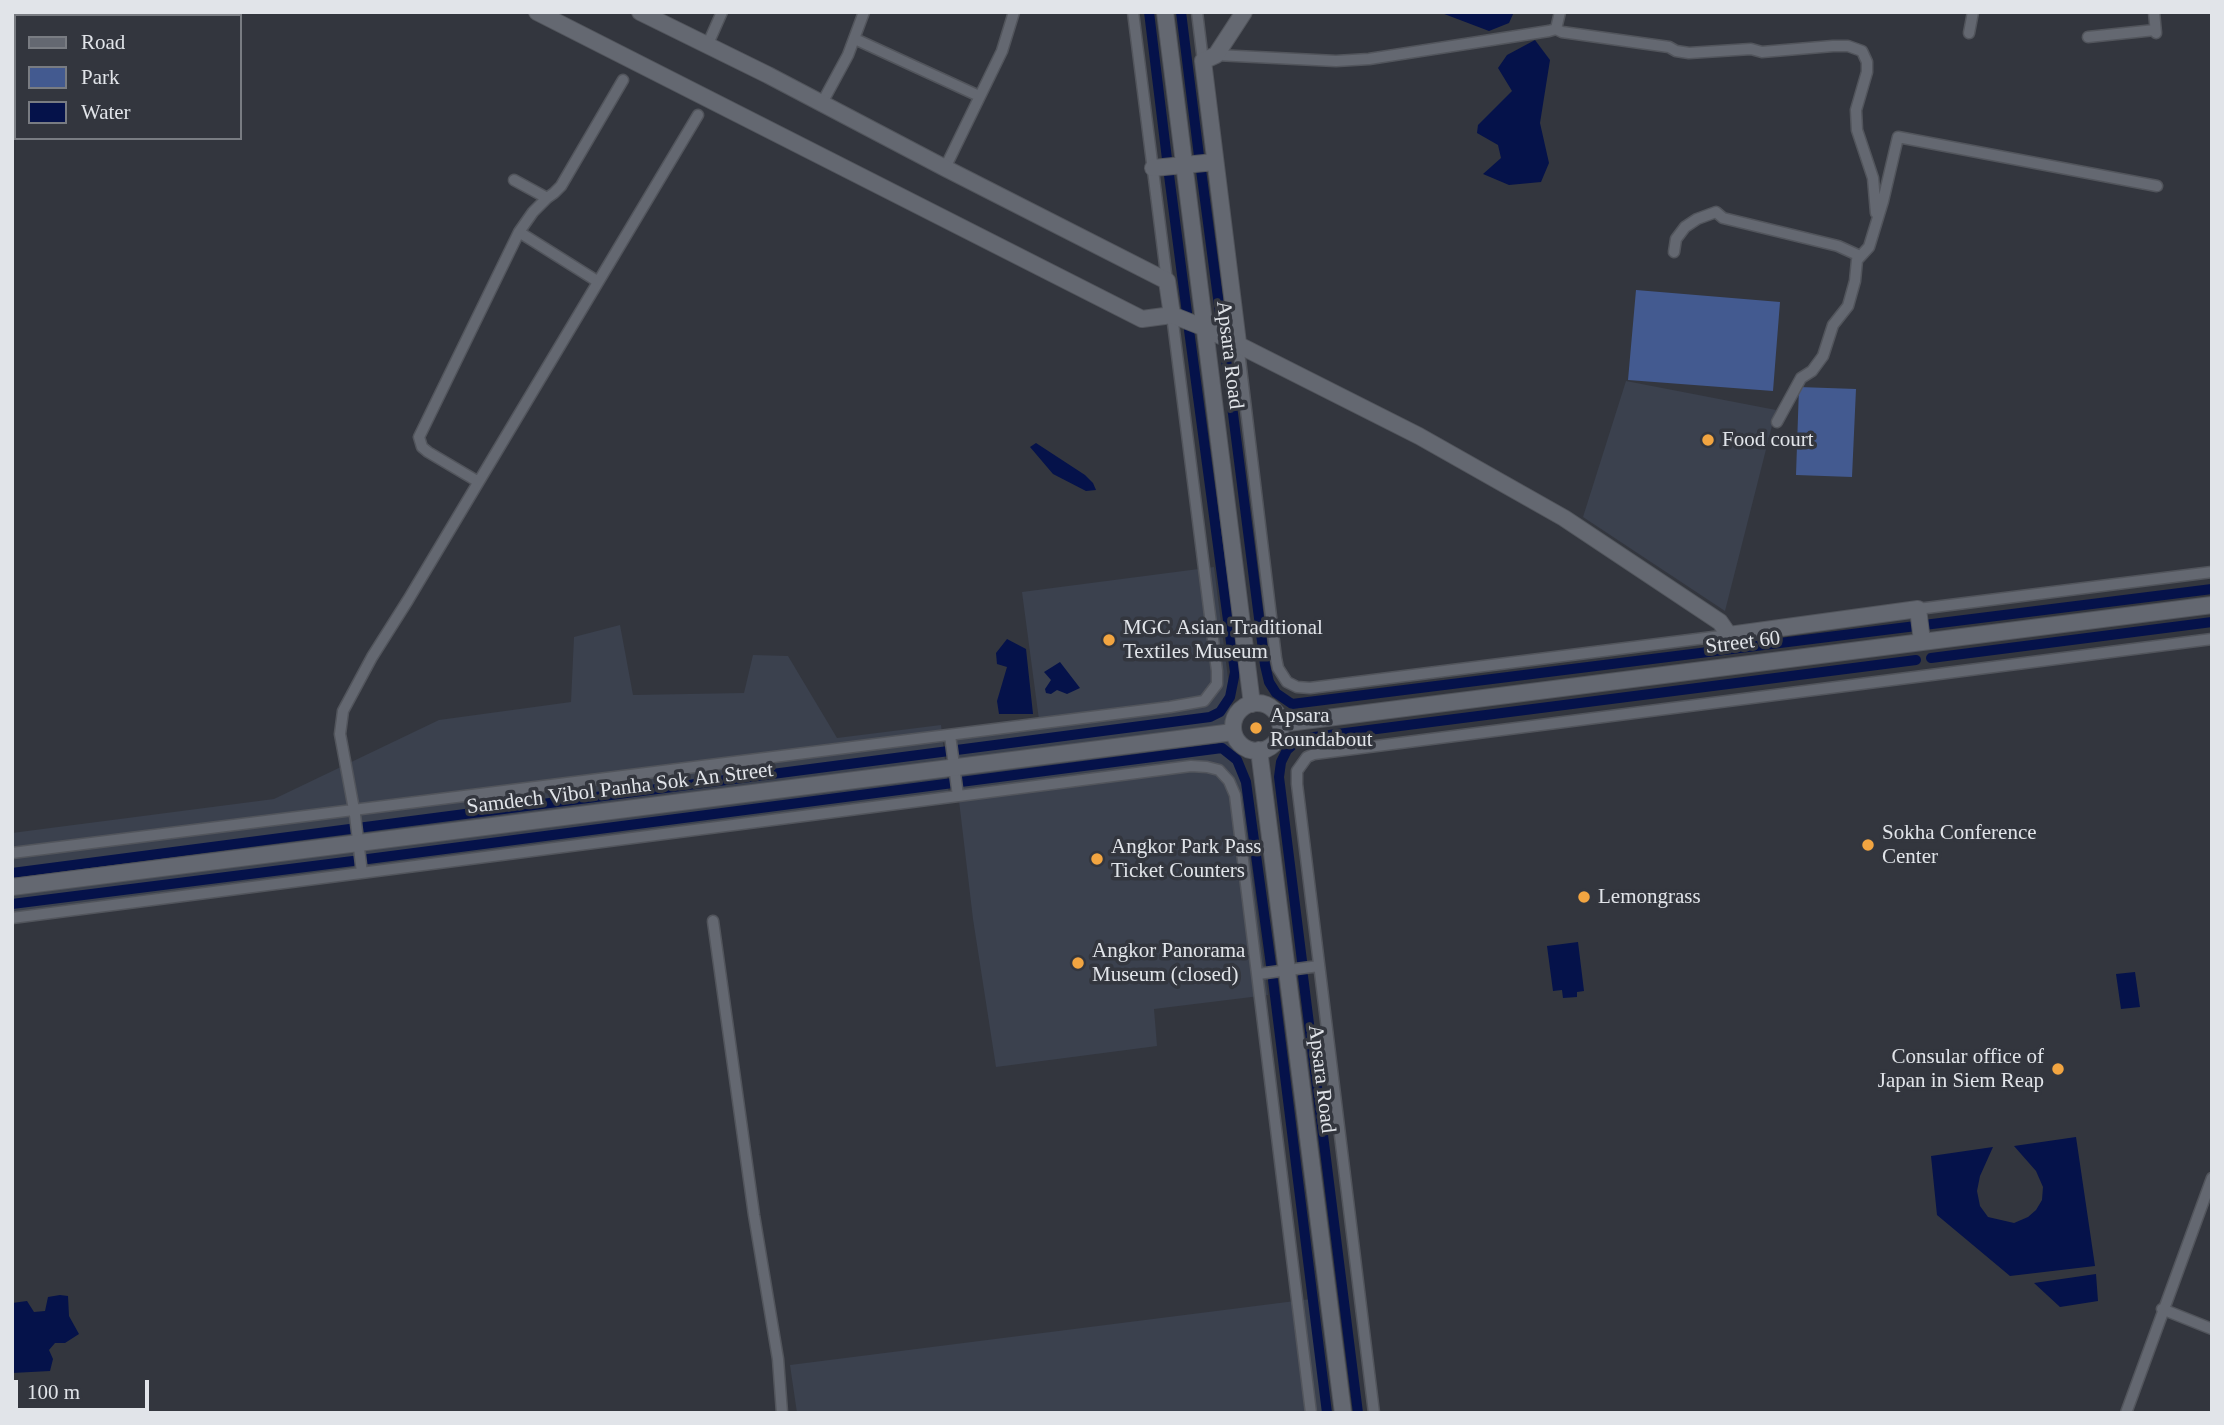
<!DOCTYPE html>
<html>
<head>
<meta charset="utf-8">
<style>
  body { margin:0 }
  #map { position:relative; width:2224px; height:1425px; overflow:hidden; background:#33363e; font-family:"Times New Roman",serif }
  canvas { display:block }
  .frame { position:absolute; inset:0; border:14px solid #e1e4e9; pointer-events:none }
  .legend { position:absolute; left:14px; top:14px; width:228px; height:126px; box-sizing:border-box; background:#33363e; border:2px solid #797c82; margin:0; padding:9px 12px; list-style:none; font-size:21px; color:#e1e4e9 }
  .legend li { display:flex; align-items:center; gap:14px; height:35px }
  .legend b { width:35px; border:2px solid #797c82 }
  .scale { position:absolute; left:14px; top:1380px; width:135px; height:32px; box-sizing:border-box; border:4px solid #e1e4e9; border-top:0; padding-left:9px; font-size:21px; line-height:24px; white-space:nowrap; color:#e1e4e9; -webkit-text-stroke:5px #33363e; paint-order:stroke }
</style>
</head>
<body>
<div id="map">
<canvas width="2224" height="1425"></canvas>
<div class="frame"></div>
<ul class="legend">
<li><b style="height:9px;background:#646871"></b>Road</li>
<li><b style="height:19px;background:#435a90"></b>Park</li>
<li><b style="height:19px;background:#05124a"></b>Water</li>
</ul>
<div class="scale">100 m</div>
</div>
<script>
const ctx = document.querySelector('canvas').getContext('2d');
ctx.lineJoin = 'round';
function paint(path, color) {
  ctx.fillStyle = color;
  ctx.fill(path, 'evenodd');
}
function toPath(rows) {
  const path = new Path2D();
  for (const r of rows) {
    if (r.length === 3) {
      path.moveTo(r[0] + r[2], r[1]);
      path.arc(r[0], r[1], r[2], 0, 2 * Math.PI);
      continue;
    }
    path.moveTo(r[0], r[1]);
    for (let i = 2; i < r.length; i += 2) path.lineTo(r[i], r[i + 1]);
  }
  return path;
}
function trace(path, color, width, dash) {
  ctx.strokeStyle = color;
  ctx.lineWidth = width;
  ctx.lineCap = dash ? 'butt' : 'round';
  ctx.setLineDash(dash || []);
  ctx.stroke(path);
}
function write(font, color, halo, rows, align = 'center') {
  ctx.font = font + ' "Times New Roman",serif';
  ctx.lineWidth = 7;
  ctx.setLineDash([]);
  ctx.textBaseline = 'middle';
  ctx.strokeStyle = halo;
  ctx.fillStyle = color;
  for (const [text, x, y, turn = 0] of rows) {
    ctx.save();
    ctx.translate(x, y);
    ctx.rotate((+turn || 0) * Math.PI / 180);
    ctx.textAlign = isNaN(turn) ? turn : align;
    if (halo) ctx.strokeText(text, 0, 0);
    ctx.fillText(text, 0, 0);
    ctx.restore();
  }
}
paint(toPath([
  [1626,381,1776,410,1725,611,1583,517],
  [1214,567,1268,995,1154,1009,1157,1046,996,1067,973,919,951,733,1039,720,1022,592],
  [620,625,633,695,744,693,753,655,788,656,837,738,941,725,949,795,12,913,12,833,274,799,439,720,571,702,574,637],
  [1311,1299,1325,1413,797,1413,790,1365]
]), '#3b414e');
paint(toPath([
  [1636,290,1780,302,1773,391,1628,380],
  [1799,387,1856,389,1852,477,1796,475]
]), '#435a90');
paint(toPath([
  [1439,12,1514,12,1509,23,1489,31],
  [1535,40,1550,60,1540,123,1549,163,1541,182,1509,185,1483,174,1501,158,1498,145,1477,133,1478,125,1512,91,1498,68,1507,55],
  [1036,443,1085,475,1093,483,1096,490,1086,491,1053,474,1030,447],
  [1007,639,1026,649,1033,714,999,714,997,701,1007,667,997,664,996,653],
  [1060,662,1080,688,1067,694,1057,690,1051,694,1046,693,1045,689,1051,680,1044,672],
  [1578,942,1584,991,1577,992,1577,997,1563,998,1562,990,1553,991,1547,946],
  [2135,972,2140,1007,2121,1009,2116,974],
  [2076,1137,2095,1266,2010,1276,1937,1215,1931,1156,1993,1147,1980,1176,1977,1191,1980,1206,1988,1217,2014,1223,2028,1217,2036,1210,2042,1200,2043,1187,2036,1171,2014,1146],
  [2096,1274,2098,1301,2060,1307,2034,1283],
  [60,1295,68,1296,69,1316,79,1334,65,1343,55,1343,49,1350,53,1359,50,1371,12,1373,12,1303,27,1301,34,1312,45,1311,48,1297]
]), '#05124a');
trace(toPath([
  [1149,12,1167,159],
  [1181,12,1199,156],
  [1201,170,1222,328],
  [1169,175,1187,313],
  [1225,351,1265,665,1269,682,1276,693,1292,704,2212,589],
  [1931,658,2212,622],
  [368,859,1222,748,1237,760,1246,782,1271,965],
  [12,873,1210,717,1220,712,1230,697,1235,672,1189,330],
  [12,904,353,861],
  [1302,961,1279,777,1281,762,1287,750,1297,741,1314,737,1916,660],
  [1303,976,1358,1413],
  [1273,980,1327,1413]
]), '#05124a', 10);
const street = toPath([
  [1133,12,1167,281],
  [1197,12,1203,61],
  [2154,12,2156,33],
  [1556,29,1562,32,1669,47,1676,51,1689,53,1751,49,1762,52,1833,46,1848,46,1862,51,1867,62,1867,72,1856,110,1857,130,1873,178,1876,213],
  [1969,33,1973,12],
  [2088,37,2155,30],
  [855,39,979,96],
  [707,46,722,12],
  [1216,55,1336,61,1369,59,1549,31,1556,29,1560,12],
  [822,103,848,55,864,12],
  [945,168,1002,51,1014,12],
  [514,180,547,198,554,193,561,186,623,80],
  [519,232,597,281],
  [1674,252,1676,239,1685,227,1697,219,1716,212,1723,218,1838,246,1860,256],
  [1238,343,1276,658,1278,668,1287,682,1297,687,1310,688,1729,635],
  [1777,422,1801,378,1812,371,1823,356,1833,325,1848,306,1855,281,1857,260,1869,247,1883,201,1898,137,2157,186],
  [477,481,428,452,422,447,419,437,519,232,533,212,547,198],
  [1918,609,2212,572],
  [950,735,958,796],
  [12,853,1170,707,1204,701,1217,684,1217,671,1172,315],
  [362,873,355,815,340,734,343,711,372,657,408,600,698,115],
  [12,918,1191,766,1207,767,1219,770,1229,781,1235,795,1311,1413],
  [713,921,754,1215,778,1359,782,1413],
  [1258,974,1319,966],
  [2162,1309,2212,1329],
  [1374,1413,1297,784,1297,771,1307,757,1314,754,2212,639],
  [2126,1413,2212,1178]
]);
const secondary = toPath([
  [537,12,1142,319,1172,315,1205,328,1419,436,1564,518,1720,622,1729,635,1918,609,1922,641],
  [640,12,768,75,945,168,1167,281,1172,315],
  [1165,12,1252,704],
  [1153,168,1215,162],
  [1238,343,1203,61,1216,55,1244,12],
  [1257,727,24],
  [1280,724,2212,605],
  [1259,750,1343,1413],
  [12,887,1233,732]
]);
trace(street, '#52555c', 13);
trace(secondary, '#52555c', 18);
trace(street, '#646871', 10);
trace(secondary, '#646871', 16);
for (const [x, y, r, color] of [
  [1708,440,7,"#f2a541"],
  [1109,640,7,"#f2a541"],
  [1256,728,7,"#f2a541"],
  [1868,845,7,"#f2a541"],
  [1097,859,7,"#f2a541"],
  [1584,897,7,"#f2a541"],
  [1078,963,7,"#f2a541"],
  [2058,1069,7,"#f2a541"]
]) {
  const dot = new Path2D();
  dot.arc(x, y, r, 0, 2 * Math.PI);
  ctx.fillStyle = color;
  ctx.fill(dot);
  trace(dot, '#33363e', 2.5);
}
write('21px', '#e1e4e9', '#33363e', [
  ["Apsara Road",1229,355,83],
  ["Street 60",1743,643,-7],
  ["Samdech Vibol Panha Sok An Street",620,789,-7],
  ["Apsara Road",1321,1079,83]
]);
write('21px', '#e1e4e9', '#33363e', [
  ["Food court",1722,440],
  ["MGC Asian Traditional",1123,628],
  ["Textiles Museum",1123,652],
  ["Apsara",1270,716],
  ["Roundabout",1270,740],
  ["Sokha Conference",1882,833],
  ["Center",1882,857],
  ["Angkor Park Pass",1111,847],
  ["Ticket Counters",1111,871],
  ["Lemongrass",1598,897],
  ["Angkor Panorama",1092,951],
  ["Museum (closed)",1092,975],
  ["Consular office of",2044,1057,"right"],
  ["Japan in Siem Reap",2044,1081,"right"]
], 'left');
</script>
</body>
</html>
